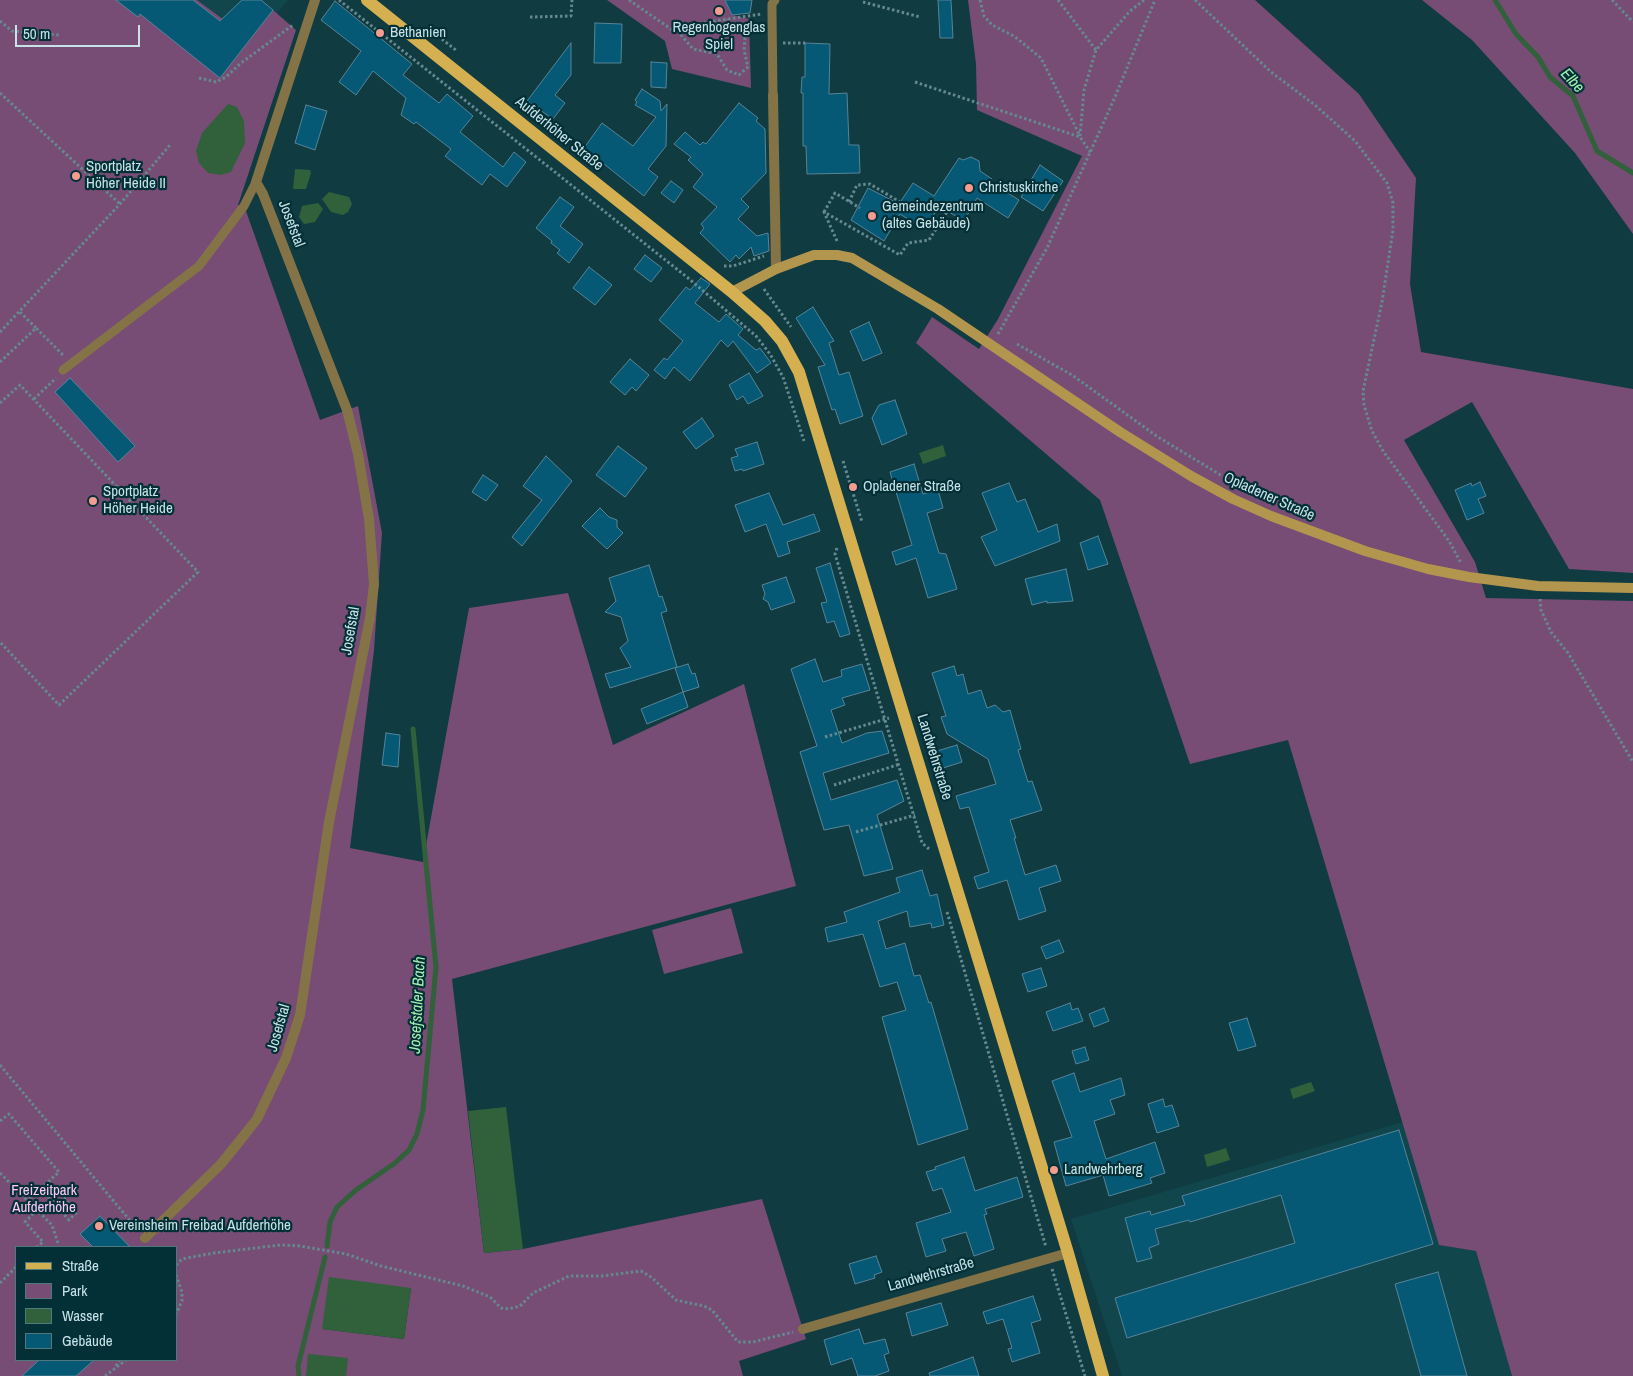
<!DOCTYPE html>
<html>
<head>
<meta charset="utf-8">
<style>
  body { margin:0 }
  #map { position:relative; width:1633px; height:1376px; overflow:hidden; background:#103b41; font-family:"Archivo Narrow",sans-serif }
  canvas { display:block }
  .legend { position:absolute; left:15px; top:1246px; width:162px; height:115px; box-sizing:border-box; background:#033036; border:1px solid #51787d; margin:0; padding:6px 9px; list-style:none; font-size:15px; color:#c7e3e7 }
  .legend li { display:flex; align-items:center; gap:10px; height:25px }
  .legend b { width:25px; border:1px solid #51787d }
  .scale { position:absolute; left:15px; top:25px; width:125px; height:22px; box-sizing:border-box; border:2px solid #c7e3e7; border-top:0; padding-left:6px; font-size:15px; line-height:18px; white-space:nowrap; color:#c7e3e7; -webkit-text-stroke:4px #033036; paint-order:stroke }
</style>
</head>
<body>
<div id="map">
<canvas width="1633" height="1376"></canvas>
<ul class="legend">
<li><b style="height:6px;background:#d5b051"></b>Straße</li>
<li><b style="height:14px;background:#774c75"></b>Park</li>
<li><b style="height:14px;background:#31613a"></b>Wasser</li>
<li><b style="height:14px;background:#055975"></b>Gebäude</li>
</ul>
<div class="scale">50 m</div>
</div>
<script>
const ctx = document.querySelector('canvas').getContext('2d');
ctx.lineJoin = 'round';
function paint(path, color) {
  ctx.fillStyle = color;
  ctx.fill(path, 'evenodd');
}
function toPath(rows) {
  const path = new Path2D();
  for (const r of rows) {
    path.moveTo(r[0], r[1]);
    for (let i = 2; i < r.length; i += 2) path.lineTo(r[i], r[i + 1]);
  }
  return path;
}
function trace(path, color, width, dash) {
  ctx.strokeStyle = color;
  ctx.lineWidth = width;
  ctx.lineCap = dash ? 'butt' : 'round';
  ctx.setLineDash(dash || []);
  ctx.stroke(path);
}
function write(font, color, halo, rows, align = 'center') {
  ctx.font = font + ' "Archivo Narrow",sans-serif';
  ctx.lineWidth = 4.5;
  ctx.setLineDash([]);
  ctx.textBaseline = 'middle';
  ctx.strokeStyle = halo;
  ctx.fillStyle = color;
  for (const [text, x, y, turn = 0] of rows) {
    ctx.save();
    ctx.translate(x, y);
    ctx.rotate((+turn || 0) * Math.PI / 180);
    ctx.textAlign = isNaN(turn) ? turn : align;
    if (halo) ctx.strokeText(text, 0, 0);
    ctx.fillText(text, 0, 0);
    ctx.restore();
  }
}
paint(toPath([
  [197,0,288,0,277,13,273,10,250,40],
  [1403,1122,1439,1245,1476,1251,1512,1376,1122,1376,1071,1219]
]), '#11464d');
paint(toPath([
  [0,0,197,0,250,39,273,10,296,30,238,205,246,211,320,420,358,406,382,533,374,650,350,848,423,862,469,608,568,593,613,745,744,684,796,886,452,979,484,1253,523,1249,762,1199,806,1339,739,1361,743,1376,0,1376],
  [16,1247,176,1247,176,1360,16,1360],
  [411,1288,404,1339,323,1329],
  [607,0,725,0,732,15,749,19,751,88,672,69,665,41],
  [968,0,1255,0,1359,94,1416,178,1410,284,1421,352,1633,389,1633,573,1569,569,1472,402,1404,440,1475,562,1486,598,1633,601,1633,1376,1512,1376,1476,1251,1439,1245,1288,740,1190,764,1100,500,916,343,932,317,979,349,998,319,1082,156,977,110,976,64],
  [1422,0,1633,0,1633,234,1575,153,1472,40],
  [731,908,743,953,664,974,652,930]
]), '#774c75');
paint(toPath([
  [228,104,237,107,244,121,245,143,231,172,221,175,208,173,199,163,196,151,202,133],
  [295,169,310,170,311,173,306,189,293,189],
  [329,192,349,197,352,204,348,212,343,215,331,212,322,199],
  [318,203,323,209,315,222,304,224,299,217,302,206],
  [943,445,946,456,923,464,919,453],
  [1311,1082,1315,1091,1293,1099,1290,1089],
  [506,1107,523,1249,484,1253,468,1111],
  [1226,1148,1230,1160,1207,1167,1204,1155],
  [329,1277,411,1288,404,1339,322,1329],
  [308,1354,348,1358,346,1376,306,1376]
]), '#31613a');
trace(toPath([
  [1495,0,1516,34,1538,57,1550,77,1573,96,1597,151,1633,173],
  [327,1246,330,1222,337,1207,356,1190,395,1163,409,1150,417,1134,423,1110,436,967,413,729],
  [299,1376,298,1366,325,1257]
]), '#31613a', 5);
const building = toPath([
  [116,0,193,0,220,21,242,0,261,0,273,10,220,78,140,14,138,17,116,0],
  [725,0,752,0,750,13,732,15,725,0],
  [938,0,951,0,953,38,940,38,938,0],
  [335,1,412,64,403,75,439,103,447,94,473,116,460,132,503,167,514,152,526,162,507,187,490,174,482,185,445,156,451,149,416,122,414,124,401,115,406,98,373,71,356,95,339,82,361,51,321,20,335,1],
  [595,23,622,24,621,63,594,63,595,23],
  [571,43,571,75,555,95,565,103,553,119,527,101,571,43],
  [805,43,830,44,829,94,847,93,849,145,859,145,860,173,807,174,806,146,803,146,803,93,801,93,802,77,805,77,805,43],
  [651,62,667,63,666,88,651,87,651,62],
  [642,89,660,101,661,111,667,104,666,146,648,169,658,177,644,196,584,148,602,123,633,146,656,117,635,105,637,102,635,100,642,89],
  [739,103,758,118,756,121,765,129,766,173,741,199,749,207,738,219,757,236,768,233,769,251,754,256,751,247,739,259,736,255,730,262,700,233,704,228,701,224,717,207,693,187,703,174,688,160,691,157,674,144,685,132,700,145,703,142,706,144,739,103],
  [306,105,327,111,315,150,295,143,306,105],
  [971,157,979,161,980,171,992,179,990,182,1019,200,1008,218,977,198,964,221,939,206,925,230,900,214,884,241,851,220,868,188,899,204,913,183,934,196,959,158,963,160,971,157],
  [1040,165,1063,181,1043,211,1021,197,1040,165],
  [671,181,683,190,674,203,661,193,671,181],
  [560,197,574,207,560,226,583,244,569,263,557,253,560,250,551,243,552,241,536,228,560,197],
  [645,255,662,268,651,282,634,269,645,255],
  [589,267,612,285,595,305,573,288,589,267],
  [701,278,710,284,695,303,719,322,726,314,743,329,738,335,756,350,760,348,771,363,757,373,733,341,728,347,721,340,690,381,674,367,665,379,654,370,664,358,667,360,683,341,659,320,686,287,690,290,701,278],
  [813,307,834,341,829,343,839,375,849,372,863,416,840,424,835,409,832,410,818,367,825,365,796,318,813,307],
  [869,322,882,353,863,361,850,331,869,322],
  [630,359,649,375,636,391,632,387,625,395,610,382,630,359],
  [749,373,763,396,748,404,743,396,737,400,729,385,749,373],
  [70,378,135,446,118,462,55,392,70,378],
  [895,400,907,434,882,445,872,418,879,405,895,400],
  [702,418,714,436,696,449,683,432,702,418],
  [757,442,764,464,743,471,742,469,735,471,731,458,738,456,735,449,757,442],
  [618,446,647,468,625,497,596,475,618,446],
  [546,456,572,481,522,546,512,537,542,500,523,486,546,456],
  [914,464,923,494,938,490,943,508,927,513,939,553,946,554,957,589,928,598,916,558,896,565,892,552,912,545,890,472,914,464],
  [483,475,498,485,486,501,472,492,483,475],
  [1480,482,1486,496,1478,499,1484,513,1467,520,1455,490,1471,483,1472,486,1480,482],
  [1009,483,1017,502,1025,499,1038,532,1057,524,1060,541,995,566,981,537,997,530,982,493,1009,483],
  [769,493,783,525,814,514,820,531,787,542,790,553,778,557,766,524,745,532,735,505,769,493],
  [600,508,609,517,617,520,617,527,623,533,607,549,582,526,600,508],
  [1098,536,1108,564,1088,570,1080,543,1098,536],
  [830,563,850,634,840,637,834,621,827,623,821,603,827,602,816,568,830,563],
  [649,565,659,597,662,596,667,611,661,613,677,667,610,688,605,674,631,667,620,648,628,641,621,617,605,612,616,601,609,578,649,565],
  [1066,569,1073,601,1047,603,1047,601,1032,605,1025,579,1066,569],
  [786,577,795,602,771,610,768,602,763,599,765,594,762,585,786,577],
  [815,659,823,682,842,676,841,670,862,664,870,690,842,698,845,705,831,710,842,743,867,733,882,731,889,753,823,773,831,800,897,780,904,801,877,815,893,869,864,876,849,825,824,830,800,752,817,746,791,669,815,659],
  [688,664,692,674,695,673,699,687,683,692,675,668,688,664],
  [954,666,957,676,963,674,968,694,981,690,987,708,995,705,1003,712,1010,710,1021,749,1018,750,1028,782,1032,781,1042,810,1010,820,1016,838,1014,838,1025,875,1056,865,1061,881,1039,888,1046,911,1019,920,1007,880,978,889,974,877,989,872,969,807,960,809,956,796,996,784,988,759,947,734,941,717,946,716,932,673,954,666],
  [683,692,688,707,647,724,641,709,683,692],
  [386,733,400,735,398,767,382,765,386,733],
  [957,745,962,762,943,768,937,751,957,745],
  [922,870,930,896,937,894,944,925,932,928,931,923,910,927,907,911,878,921,886,949,905,943,914,976,920,975,929,1003,931,1002,968,1129,918,1145,882,1017,906,1010,897,982,880,987,863,934,828,942,825,928,847,922,844,912,900,892,896,878,922,870],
  [1059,940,1064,952,1046,959,1041,947,1059,940],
  [1041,968,1047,986,1028,992,1022,974,1041,968],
  [1070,1003,1072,1010,1078,1008,1083,1021,1053,1031,1046,1012,1070,1003],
  [1104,1008,1109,1021,1094,1027,1089,1014,1104,1008],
  [1247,1018,1256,1046,1238,1051,1229,1023,1247,1018],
  [1085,1047,1089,1060,1076,1064,1072,1051,1085,1047],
  [1074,1073,1080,1092,1121,1078,1125,1095,1110,1100,1115,1114,1094,1121,1106,1159,1155,1142,1165,1173,1150,1178,1152,1183,1109,1196,1103,1175,1066,1186,1054,1142,1072,1137,1052,1081,1074,1073],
  [1163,1099,1165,1107,1172,1105,1179,1126,1157,1133,1148,1104,1163,1099],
  [1399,1130,1433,1244,1127,1338,1115,1298,1295,1243,1281,1195,1190,1222,1189,1220,1155,1229,1159,1244,1149,1248,1152,1258,1137,1262,1125,1218,1150,1211,1151,1215,1185,1205,1182,1196,1399,1130],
  [964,1157,975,1191,1017,1177,1023,1197,985,1209,987,1214,984,1215,994,1249,974,1256,966,1232,942,1239,946,1251,926,1257,916,1223,951,1212,942,1188,933,1191,926,1172,936,1169,935,1167,964,1157],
  [100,1216,130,1247,93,1247,80,1234,100,1216],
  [876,1256,882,1272,874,1275,875,1278,855,1284,849,1264,876,1256],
  [1438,1272,1467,1376,1421,1376,1395,1284,1438,1272],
  [1033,1296,1041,1320,1031,1323,1040,1353,1012,1362,1008,1349,1012,1348,1003,1319,987,1324,983,1312,1033,1296],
  [941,1303,948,1325,912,1336,906,1313,941,1303],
  [859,1329,864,1344,885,1339,889,1353,884,1355,889,1371,875,1376,858,1376,852,1358,831,1365,824,1340,859,1329],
  [973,1357,979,1376,930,1376,929,1373,973,1357],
  [39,1360,94,1360,76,1376,22,1376,39,1360]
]);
paint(building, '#055975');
trace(building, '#578498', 1);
trace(toPath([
  [339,0,688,278,756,336,770,354,783,377,804,441],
  [629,0,671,29,679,30,687,25,762,14],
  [980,0,984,16,992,25,1014,36,1041,58,1080,136],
  [1058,0,1096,50],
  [1195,0,1271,72,1315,105,1355,141,1387,183,1393,203,1393,230,1382,302,1363,391,1364,405,1372,431,1383,451,1449,541,1461,563],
  [1612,0,1633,22],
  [863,2,920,17],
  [530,17,571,16,572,0],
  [0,21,12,31,60,35],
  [679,30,681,35,693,49,717,54,727,70,739,75,748,67,744,50,746,25,730,23,727,19],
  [438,36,457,51],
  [783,43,805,43],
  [199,78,216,82,226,77,241,63,293,25],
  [915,82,1080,137,1091,153],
  [0,93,120,204],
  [1080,136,1084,90,1096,50,1130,11,1144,0],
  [849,202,857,185,870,184,900,202],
  [824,212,835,193,860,208],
  [837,241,824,212,900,255,908,243,929,240,950,207],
  [724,266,733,266,764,256],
  [764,289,791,327],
  [20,312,36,328],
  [0,332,120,204,170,145],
  [998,334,1047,248,1115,97,1155,0],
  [1017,344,1072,375,1158,437,1224,477],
  [0,362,36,328,64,356],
  [34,399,56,378],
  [0,403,20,385,198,572,59,705,0,642],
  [843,461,862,522],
  [837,548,835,554,922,843,929,849],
  [1540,599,1541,610,1551,632,1568,653,1633,762],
  [825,737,889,718],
  [834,785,900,764],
  [856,832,915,815],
  [947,912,1046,1247],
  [0,1065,137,1229],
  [0,1121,9,1114,59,1172,28,1200],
  [0,1173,52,1225,58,1243],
  [41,1189,69,1220,77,1212,49,1182],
  [37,1210,25,1222,43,1242,37,1247],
  [176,1265,182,1259,214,1253,280,1245,300,1246,346,1254,381,1266,463,1286,490,1297,501,1308,509,1309,520,1306,533,1293,569,1276,602,1276,641,1271,651,1277,676,1300,704,1306,712,1310,738,1342,753,1342,793,1332],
  [1052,1269,1085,1376],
  [176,1275,182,1292,182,1301,176,1314],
  [0,1283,16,1267],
  [116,1366,119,1360],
  [105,1376,126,1360]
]), '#65898e', 3, [2.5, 2.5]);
trace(toPath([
  [773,95,772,13,772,4,775,0],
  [63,370,199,266,244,206,256,182]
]), '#857348', 9);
trace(toPath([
  [773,95,776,269],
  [145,1238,221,1164,238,1143,257,1119,286,1058,300,1015,329,822,370,618,374,584,369,519,358,454,347,410,263,194,256,182,315,0],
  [803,1329,1068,1253]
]), '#857348', 10);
trace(toPath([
  [732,292,776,269,814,255,837,255,852,258,938,309,1120,432,1191,476,1233,499,1271,516,1365,551,1428,569,1469,577,1538,586,1633,588]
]), '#b2964e', 10);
trace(toPath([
  [367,0,732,292,765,321,782,341,799,372,1068,1253,1103,1376]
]), '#d5b051', 12);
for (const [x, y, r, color] of [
  [719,11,5,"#f59c90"],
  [380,33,5,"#f59c90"],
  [76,176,5,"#f59c90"],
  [969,188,5,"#f59c90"],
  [872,216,5,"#f59c90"],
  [853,487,5,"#f59c90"],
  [93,501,5,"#f59c90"],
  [1054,1170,5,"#f59c90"],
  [99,1226,5,"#f59c90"]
]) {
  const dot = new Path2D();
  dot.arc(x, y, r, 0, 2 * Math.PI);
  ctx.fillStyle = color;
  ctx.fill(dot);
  trace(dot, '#033036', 2);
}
write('15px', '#c7e3e7', '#033036', [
  ["Regenbogenglas",719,28,"center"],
  ["Spiel",719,45,"center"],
  ["Bethanien",390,33],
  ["Sportplatz",86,167],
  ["Höher Heide II",86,184],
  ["Christuskirche",979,188],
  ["Gemeindezentrum",882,207],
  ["(altes Gebäude)",882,224],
  ["Opladener Straße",863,487],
  ["Sportplatz",103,492],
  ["Höher Heide",103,509],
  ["Landwehrberg",1064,1170],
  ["Vereinsheim Freibad Aufderhöhe",109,1226]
], 'left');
write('15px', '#c7e3e7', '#033036', [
  ["Aufderhöher Straße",559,134,39],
  ["Josefstal",291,224,69],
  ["Opladener Straße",1269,497,24],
  ["Josefstal",351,631,-80],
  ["Landwehrstraße",934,757,73],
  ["Josefstal",279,1028,-74],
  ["Landwehrstraße",931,1275,-16]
]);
write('15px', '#fec8fb', '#033036', [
  ["Freizeitpark",44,1191],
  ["Aufderhöhe",44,1208]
]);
write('italic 16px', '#a6f0b1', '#033036', [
  ["Elbe",1572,81,47],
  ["Josefstaler Bach",418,1005,-87]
]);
</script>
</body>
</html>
